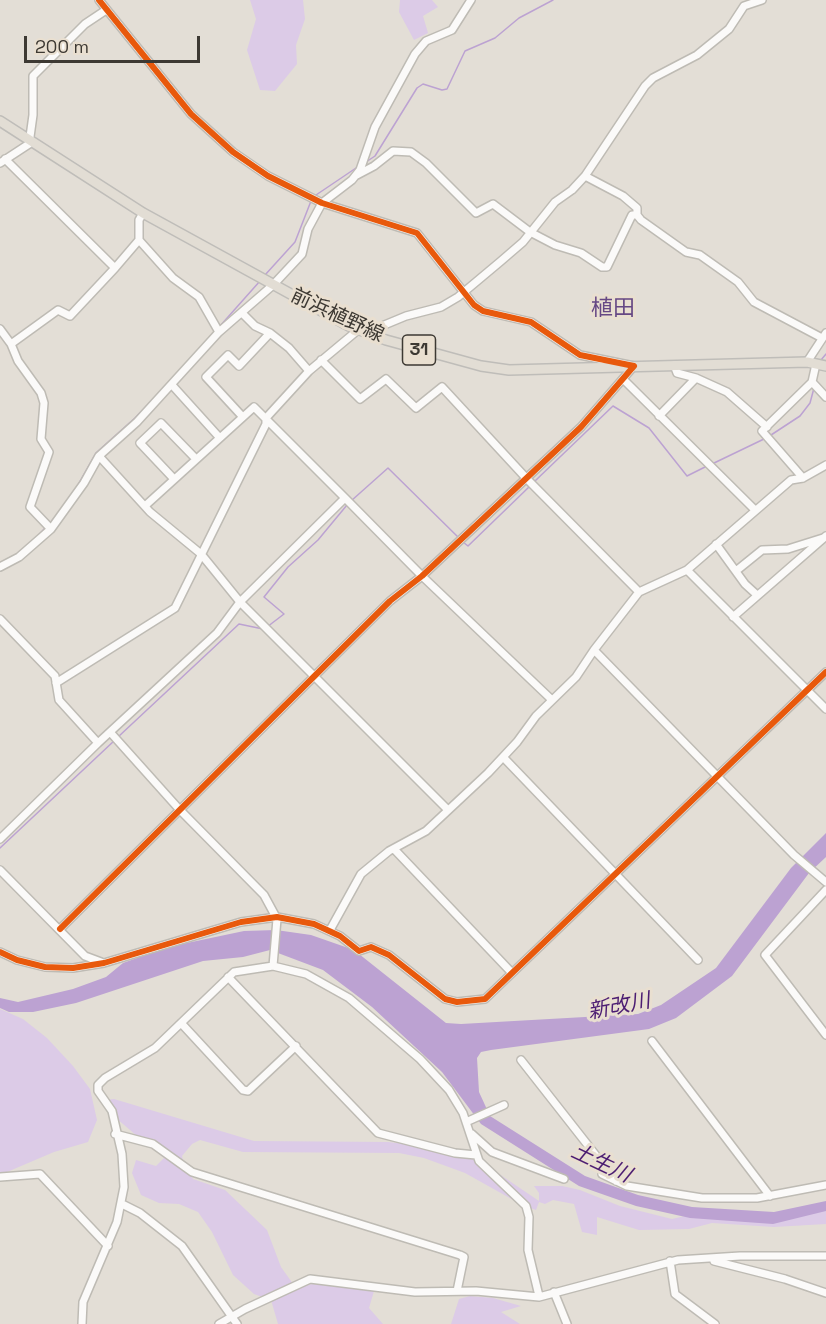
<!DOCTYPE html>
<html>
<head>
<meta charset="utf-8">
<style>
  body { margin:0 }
  #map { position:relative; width:826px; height:1324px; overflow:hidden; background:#e3ded6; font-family:"Space Grotesk",sans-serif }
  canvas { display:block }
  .scale { position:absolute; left:24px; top:36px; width:176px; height:27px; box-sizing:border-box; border:3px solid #3d3933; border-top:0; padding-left:8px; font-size:18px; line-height:21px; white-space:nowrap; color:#3d3933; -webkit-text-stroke:4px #e9dfd0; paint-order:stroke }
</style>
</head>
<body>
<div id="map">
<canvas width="826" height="1324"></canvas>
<div class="scale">200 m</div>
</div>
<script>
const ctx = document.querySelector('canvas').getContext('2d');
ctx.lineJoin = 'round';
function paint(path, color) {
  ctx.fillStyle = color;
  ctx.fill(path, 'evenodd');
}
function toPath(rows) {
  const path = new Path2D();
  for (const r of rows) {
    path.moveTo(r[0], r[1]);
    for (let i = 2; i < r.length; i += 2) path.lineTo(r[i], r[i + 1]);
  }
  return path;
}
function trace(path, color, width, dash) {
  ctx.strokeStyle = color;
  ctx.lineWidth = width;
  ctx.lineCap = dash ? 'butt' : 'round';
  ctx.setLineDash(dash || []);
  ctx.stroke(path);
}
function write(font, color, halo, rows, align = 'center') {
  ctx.font = font + ' "Space Grotesk","Noto Sans JP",sans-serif';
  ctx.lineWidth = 6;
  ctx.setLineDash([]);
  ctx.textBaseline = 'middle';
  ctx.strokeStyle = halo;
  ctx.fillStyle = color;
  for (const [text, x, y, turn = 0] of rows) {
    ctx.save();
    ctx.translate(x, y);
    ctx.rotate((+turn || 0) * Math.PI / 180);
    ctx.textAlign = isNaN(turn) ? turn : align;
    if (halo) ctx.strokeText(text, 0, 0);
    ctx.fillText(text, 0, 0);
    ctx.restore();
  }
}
paint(toPath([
  [250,0,303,0,305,19,296,45,297,64,275,91,260,90,247,50,256,19],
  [400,0,432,0,438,7,423,16,428,33,414,40,399,12],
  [0,1009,23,1019,47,1038,73,1066,90,1089,97,1120,88,1142,54,1152,0,1175],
  [114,1099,254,1141,388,1142,422,1146,480,1161,539,1201,539,1193,534,1186,562,1186,580,1190,620,1206,672,1219,698,1213,770,1219,826,1209,826,1224,774,1227,712,1223,689,1229,639,1230,597,1217,597,1235,582,1232,574,1204,553,1200,545,1204,539,1202,536,1210,524,1206,465,1173,424,1158,399,1153,243,1152,200,1140,192,1144,182,1156,184,1165,193,1179,225,1190,267,1230,281,1267,296,1288,312,1284,374,1291,369,1308,383,1324,278,1324,271,1300,254,1294,233,1275,212,1232,198,1212,179,1204,159,1203,141,1195,132,1173,136,1160,156,1166,164,1158,157,1147,137,1136,116,1118,105,1100],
  [470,1296,493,1298,521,1306,501,1312,520,1324,451,1324,459,1299]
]), '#dccbe7');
paint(toPath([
  [826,833,826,857,809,873,732,976,676,1018,649,1029,491,1050,481,1052,477,1058,479,1092,490,1116,585,1176,638,1195,692,1207,774,1212,826,1201,826,1211,773,1224,690,1218,636,1206,579,1186,481,1124,442,1072,372,1007,323,970,270,950,243,957,203,961,76,1003,33,1012,9,1012,0,1008,0,998,18,1002,73,989,106,977,123,963,168,947,244,931,276,930,311,935,354,950,446,1023,461,1024,638,1014,661,1005,716,968,791,868]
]), '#bca2d2');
trace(toPath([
  [366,162,375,156,417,88,423,84,442,90,447,89,465,51,495,38,519,18,553,0],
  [316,195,359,166],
  [265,275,295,242,311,201],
  [220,326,260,281],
  [821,360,826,354],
  [771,435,800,416,810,403,814,388],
  [712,464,764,439],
  [535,481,613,406,649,428,687,476,707,466],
  [74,492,96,453,135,418,162,390],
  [351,501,388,468,460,539],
  [50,523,57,515],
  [36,538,45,528],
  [463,542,468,546,529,487],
  [267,627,284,614,264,597,288,567,318,540,347,505],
  [118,737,239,624,263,629],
  [0,848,115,740]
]), '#bca2d2', 1.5);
const minor = toPath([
  [5,159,115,268,70,316,58,310,11,344],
  [0,163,29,144,33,115,33,76,85,24,106,10],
  [357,175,374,166,393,151,411,152,426,163,476,213,493,204,530,232,555,245,581,253,602,267,607,267,632,215,637,215],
  [585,176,623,196,637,208,637,215,641,220,686,252,700,255,738,282,754,302,822,338],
  [139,240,173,278,199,297,219,332],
  [115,268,139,240,139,220,143,213],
  [0,329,11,344,18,361,41,393,44,403,41,439,49,452,30,507,51,529],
  [270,333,289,348,309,371],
  [365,333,406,316,441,307,458,297,501,261,523,242,555,202,572,190,585,176,645,86,653,78,697,55,729,29,744,6,762,0],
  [321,360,360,399,386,379,416,408,442,387,527,479,639,592],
  [807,362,826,333],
  [816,364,812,382,826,397],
  [696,378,727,392,767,427],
  [624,380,755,510],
  [172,385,219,437],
  [241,415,206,377,228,355,239,366,270,333,255,326,242,313],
  [659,416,696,378,677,373,674,365],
  [99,456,150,512,201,554,240,602,448,810],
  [803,478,762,431,812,382],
  [174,479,140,443,161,423,196,459],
  [345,498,422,576,552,700],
  [716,544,745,584,757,595],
  [0,567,19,557,51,529,84,483,99,456,137,422,219,332,273,285,302,254,308,229,322,203,352,180,360,170,375,127,415,54,426,41,452,30,471,0],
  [687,570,791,480,803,478,826,465],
  [736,571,762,550,788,549,823,538],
  [733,617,826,536],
  [0,619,55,676,59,700,98,743],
  [56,683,175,608,266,424,266,418,309,371,358,330],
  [826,709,687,570,639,592,594,650,794,855,826,882],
  [110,732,179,809,264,895,277,919,273,966],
  [504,758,698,960],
  [0,839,98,743,217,633,240,602,345,498,254,407,146,505],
  [394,849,512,973],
  [0,870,85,956,101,962],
  [826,890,765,955,826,1035],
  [60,929,390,601,422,576,581,427,634,366,580,355,531,322,483,311,474,305,417,233,322,203,268,176,233,152,191,114,99,0],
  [330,930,361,874,389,851,426,831,488,773,517,742,536,716,576,677,594,650],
  [0,952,17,960,45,967,73,968,104,963,241,922,277,917,314,924,340,936,359,951,371,947,389,955,445,999,457,1002,485,999,826,672],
  [228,977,378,1133,455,1153,476,1155],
  [181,1023,243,1090,248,1091,296,1046],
  [652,1041,770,1196],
  [521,1060,616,1181],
  [466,1122,504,1105],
  [115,1134,153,1144,192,1172,460,1255,464,1257,457,1291],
  [472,1134,492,1152,564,1179],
  [602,1174,627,1186,702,1198,757,1198,826,1185],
  [0,1177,40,1174,108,1246],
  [122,1204,140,1213,182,1246,237,1324],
  [670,1261,675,1294,715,1324],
  [714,1261,785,1279,826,1293],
  [554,1292,567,1324],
  [82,1324,83,1302,117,1222,124,1187,122,1154,112,1111,98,1091,98,1085,105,1078,155,1048,234,972,273,966,306,974,349,998,420,1059,449,1090,463,1113,479,1161,526,1206,529,1217,528,1250,539,1296],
  [219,1324,245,1309,310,1279,415,1292,476,1291,539,1297,678,1260,740,1256,826,1256]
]);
const major = toPath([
  [0,121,143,213,349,326,386,340,481,366,509,370,807,362,826,366]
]);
trace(minor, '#bebbb4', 10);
trace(major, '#bfbdb9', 12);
trace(minor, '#fbfaf9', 7);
trace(major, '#e2ddd4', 9);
trace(toPath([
  [60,929,390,601,422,576,581,427,634,366,580,355,531,322,483,311,474,305,417,233,322,203,268,176,233,152,191,114,99,0],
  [0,952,17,960,45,967,73,968,104,963,241,922,277,917,314,924,340,936,359,951,371,947,389,955,445,999,457,1002,485,999,826,672]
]), '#e8590c', 6);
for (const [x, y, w] of [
  [419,350,33]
]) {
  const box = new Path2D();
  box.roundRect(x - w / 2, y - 15, w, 30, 4.5);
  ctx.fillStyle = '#e9dfd0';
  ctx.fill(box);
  trace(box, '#3d3933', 1.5);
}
write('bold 18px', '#3d3933', null, [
  ["31",419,350]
]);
write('20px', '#3d3933', '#e9dfd0', [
  ["前浜植野線",337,316,25]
]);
write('italic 21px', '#4c1d72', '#e9dfd0', [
  ["新改川",619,1007,-11],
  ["土生川",601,1164,25]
]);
write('22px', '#664884', '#e9dfd0', [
  ["植田",613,309]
]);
</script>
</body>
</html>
